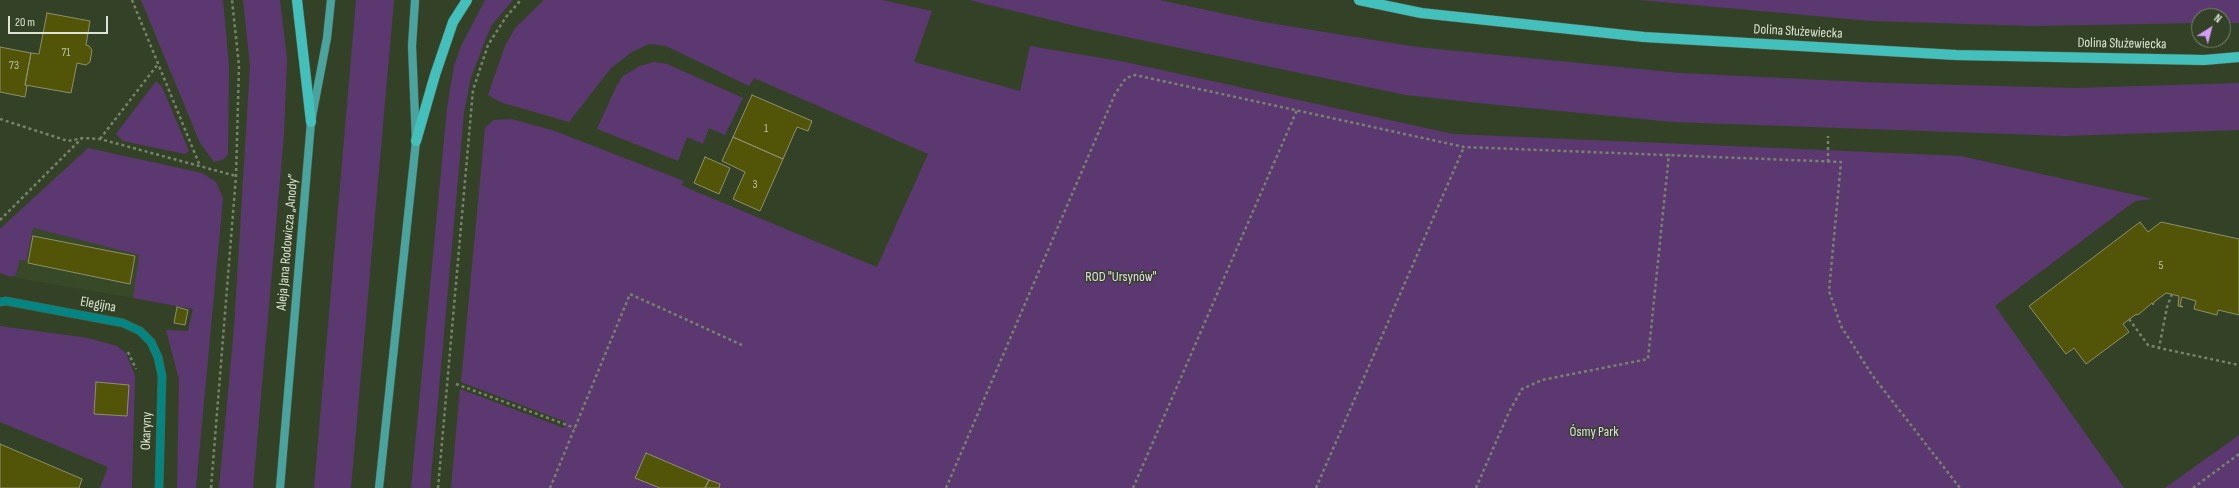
<!DOCTYPE html>
<html>
<head>
<meta charset="utf-8">
<style>
  body { margin:0 }
  #map { position:relative; width:2239px; height:488px; overflow:hidden; background:#334226; font-family:"Sofia Sans Condensed",sans-serif }
  canvas { display:block }
  .north { position:absolute; left:2191px; top:8px; width:40px; height:40px; box-sizing:border-box; background:#334226; border:1px solid #76836b; border-radius:50%; rotate:36deg; font-size:11px; font-weight:700; line-height:16px; text-align:center; color:#dbe4d3 }
  .north::after { content:''; display:block; margin:auto; width:14px; height:18px; background:#d59bfa; clip-path:polygon(50% 0,100% 100%,50% 72%,0 100%) }
  .scale { position:absolute; left:8px; top:16px; width:100px; height:18px; box-sizing:border-box; border:2px solid #dbe4d3; border-top:0; padding-left:5px; font-size:12px; line-height:14px; white-space:nowrap; color:#dbe4d3; -webkit-text-stroke:3px #334226; paint-order:stroke }
</style>
</head>
<body>
<div id="map">
<canvas width="2239" height="488"></canvas>
<div class="north">N</div>
<div class="scale">20 m</div>
</div>
<script>
const ctx = document.querySelector('canvas').getContext('2d');
ctx.lineJoin = 'round';
function paint(path, color) {
  ctx.fillStyle = color;
  ctx.fill(path, 'evenodd');
}
function toPath(rows) {
  const path = new Path2D();
  for (const r of rows) {
    path.moveTo(r[0], r[1]);
    for (let i = 2; i < r.length; i += 2) path.lineTo(r[i], r[i + 1]);
  }
  return path;
}
function trace(path, color, width, dash) {
  ctx.strokeStyle = color;
  ctx.lineWidth = width;
  ctx.lineCap = dash ? 'butt' : 'round';
  ctx.setLineDash(dash || []);
  ctx.stroke(path);
}
function write(font, color, halo, rows, align = 'center') {
  ctx.font = font + ' "Sofia Sans Condensed",sans-serif';
  ctx.lineWidth = 3;
  ctx.setLineDash([]);
  ctx.textBaseline = 'middle';
  ctx.strokeStyle = halo;
  ctx.fillStyle = color;
  for (const [text, x, y, turn = 0] of rows) {
    ctx.save();
    ctx.translate(x, y);
    ctx.rotate((+turn || 0) * Math.PI / 180);
    ctx.textAlign = isNaN(turn) ? turn : align;
    if (halo) ctx.strokeText(text, 0, 0);
    ctx.fillText(text, 0, 0);
    ctx.restore();
  }
}
paint(toPath([
  [33,228,140,255,133,298,11,277,16,275,20,260,26,261]
]), '#374926');
paint(toPath([
  [141,0,223,0,229,66,228,154,224,159,214,162,200,143],
  [243,0,280,0,287,59,284,134,253,488,219,488,234,328,250,66],
  [356,0,394,0,351,488,314,488],
  [485,0,513,0,491,26,471,77,464,113,430,488,411,488,447,108,454,66,461,46],
  [544,0,882,0,932,11,914,62,1020,91,1030,46,1125,62,1453,134,1961,156,2153,199,2135,201,1995,306,2124,488,451,488,460,389,564,428,566,422,461,382,485,128,494,120,511,119,552,130,684,181,681,185,692,190,877,267,928,154,754,78,749,86,666,46,649,44,632,52,611,68,569,122,500,102,488,95,505,46,516,27],
  [969,0,1159,0,1263,22,1417,47,1680,73,1884,83,2075,88,2239,83,2239,130,2065,136,1673,122,1488,104,1406,95,1088,29],
  [1639,0,2239,0,2239,23,2223,23,2223,16,2199,16,2199,23,2033,26,1871,21],
  [654,62,667,64,743,98,725,135,709,128,703,144,687,137,678,161,597,129,616,87,623,76,640,66],
  [156,81,162,87,189,151,185,154,123,141,116,134],
  [88,148,202,173,216,182,223,198,196,488,177,488,179,380,166,330,188,331,193,309,133,298,139,255,33,228,26,261,20,260,16,275,11,277,0,273,0,229],
  [0,326,88,338,117,346,126,353,135,376,132,488,100,488,108,467,0,422],
  [2239,435,2239,488,2165,488]
]), '#5b3970');
const building = toPath([
  [47,13,90,21,86,45,89,46,92,50,90,62,86,65,77,63,71,93,25,85,31,53,39,54,47,13],
  [0,47,31,53,25,85,27,86,25,97,0,92,0,47],
  [752,95,812,121,808,131,797,127,783,159,733,137,752,95],
  [733,137,783,159,760,211,733,199,745,172,722,161,733,137],
  [705,157,730,168,719,194,694,183,705,157],
  [2140,222,2148,232,2161,222,2239,239,2239,315,2218,310,2217,315,2194,309,2196,301,2182,297,2180,305,2183,307,2178,306,2179,296,2166,293,2154,302,2153,305,2152,303,2139,314,2135,315,2123,324,2129,332,2086,364,2074,348,2066,354,2029,306,2140,222],
  [33,236,135,256,130,284,28,263,33,236],
  [177,307,188,310,185,325,174,323,177,307],
  [96,382,129,385,127,416,94,414,96,382],
  [0,444,82,479,79,488,0,488,0,444],
  [646,453,709,480,705,488,660,488,635,478,646,453],
  [709,480,720,484,719,488,705,488,709,480]
]);
paint(building, '#525407');
trace(building, '#8d906c', 1);
const street = toPath([
  [0,302,6,301,123,323,140,331,151,342,158,357,162,376,159,488]
]);
const secondary = toPath([
  [280,488,311,122,327,38,331,0],
  [379,488,416,141,412,46,415,0]
]);
const primary = toPath([
  [297,0,311,122],
  [1359,0,1421,13,1644,37,1956,55,2204,60,2239,57],
  [416,141,435,75,453,22,467,0]
]);
trace(street, '#515f45', 9);
trace(secondary, '#515f45', 9);
trace(primary, '#515f45', 11);
trace(toPath([
  [132,0,200,166],
  [0,119,68,141,83,138,100,139,236,176],
  [100,139,158,64],
  [1828,162,1828,136],
  [0,220,82,138],
  [2172,294,2167,307,2159,348,2239,365],
  [2129,319,2148,345,2159,348],
  [128,352,136,369],
  [456,384,575,428],
  [211,488,236,176,239,66,232,0],
  [438,488,473,90,488,45,506,17,521,0],
  [550,488,630,294,742,345],
  [946,488,1115,94,1126,78,1135,75,1464,147,1841,162,1829,291,1841,326,1872,375,1960,488],
  [1133,488,1297,110],
  [1316,488,1464,147],
  [1476,488,1509,412,1522,389,1542,380,1648,359,1669,154],
  [2193,488,2239,454]
]), '#77836c', 2.5, [3, 3]);
trace(street, '#048582', 8);
trace(secondary, '#49a4a0', 8);
trace(primary, '#43c0bb', 10);
write('12px', '#b9c0a0', null, [
  ["71",66,53],
  ["73",14,66],
  ["1",766,129],
  ["3",755,185],
  ["5",2161,266]
]);
write('14px', '#dbe4d3', '#334226', [
  ["Dolina Służewiecka",1798,32,3],
  ["Dolina Służewiecka",2122,44,1],
  ["Aleja Jana Rodowicza „Anody”",288,242,-85],
  ["Elegijna",98,305,10],
  ["Okaryny",147,431,-88]
]);
write('14px', '#e7d9f1', '#334226', [
  ["ROD \"Ursynów\"",1121,277],
  ["Ósmy Park",1594,432]
]);
</script>
</body>
</html>
